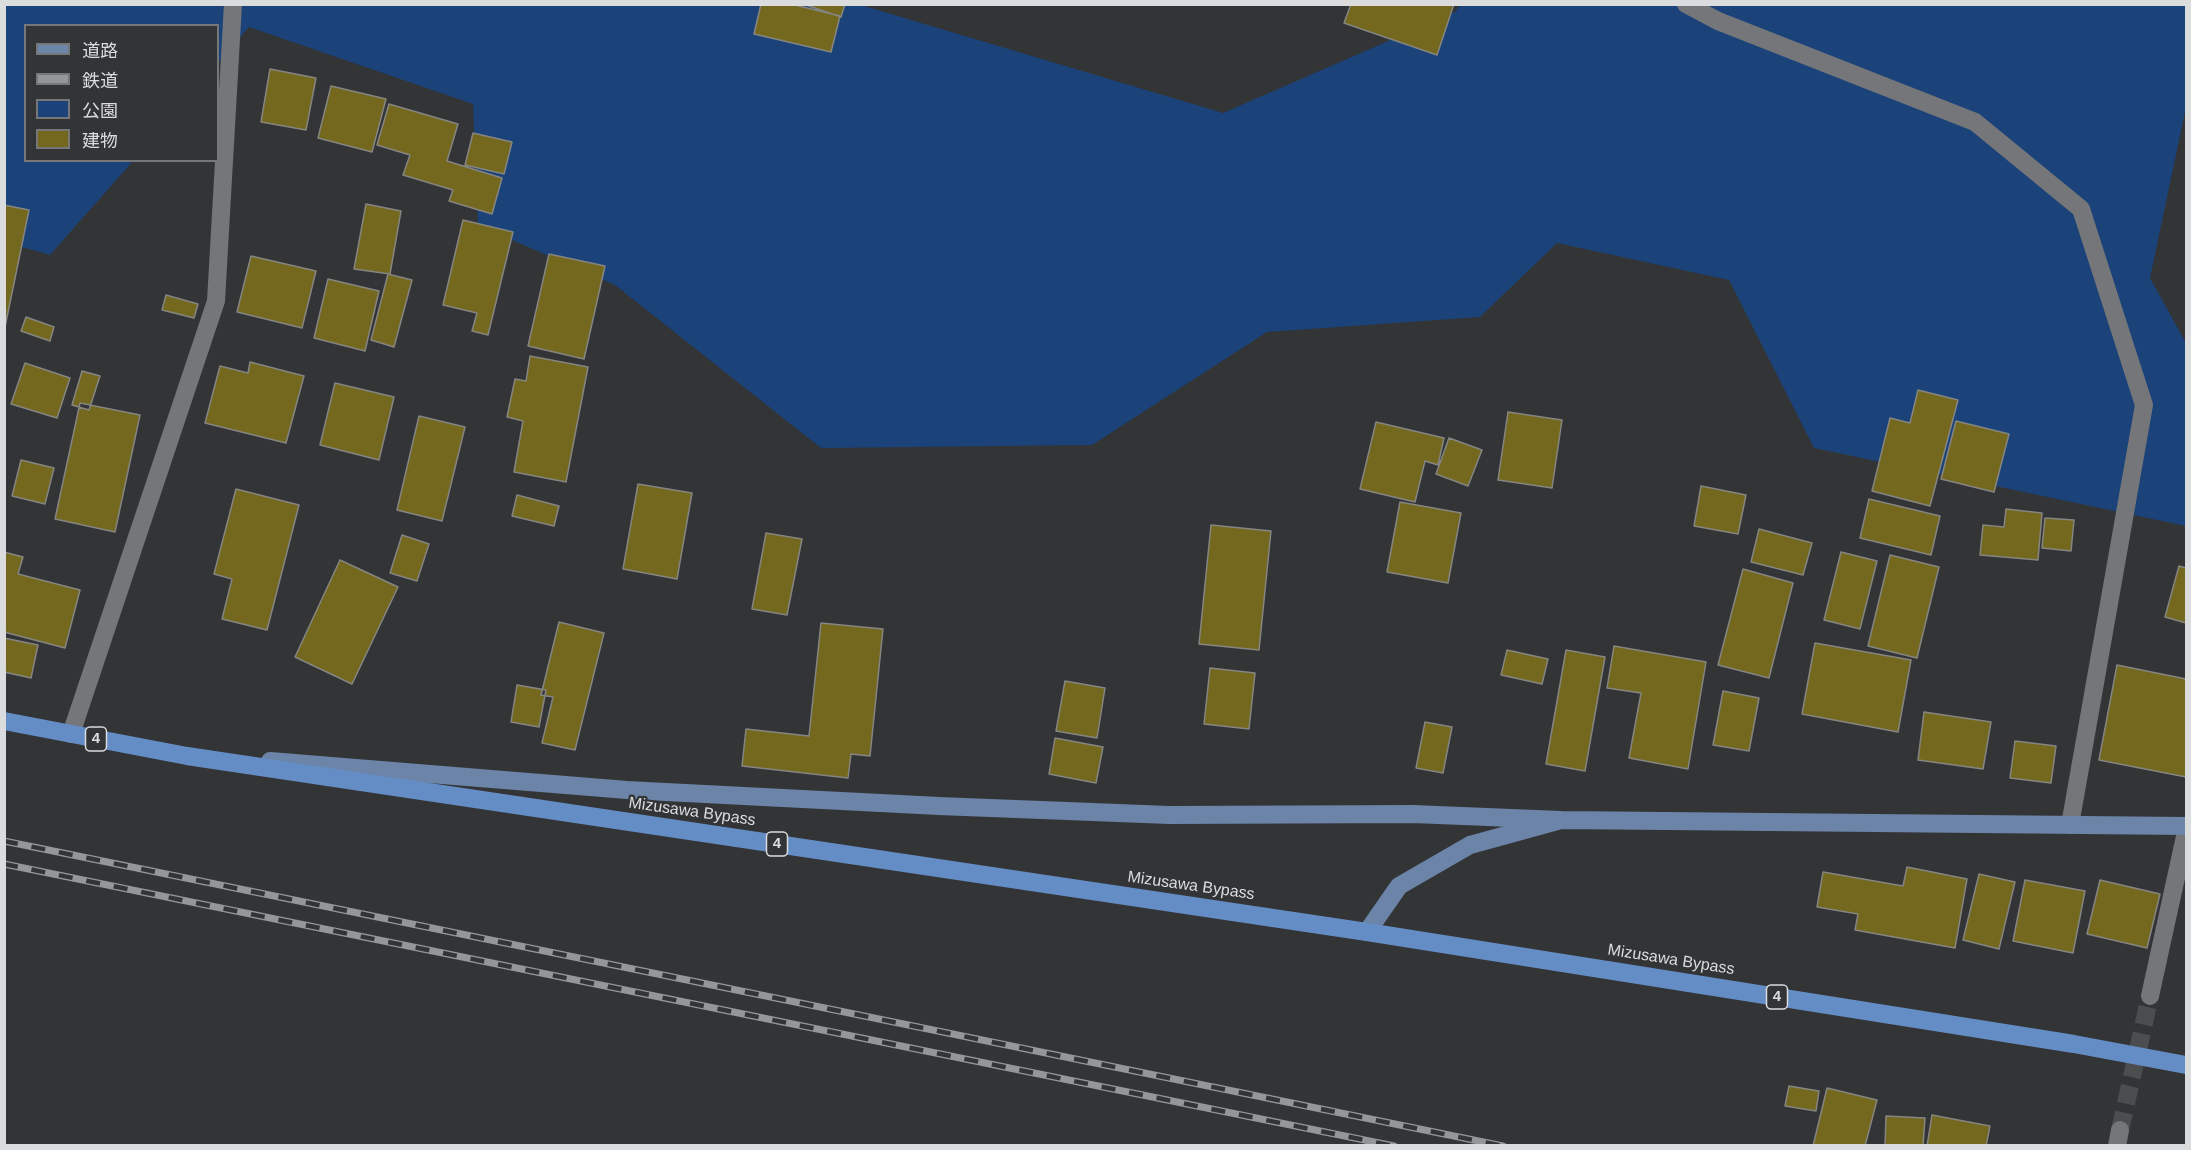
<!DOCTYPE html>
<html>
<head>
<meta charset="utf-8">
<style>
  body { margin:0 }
  #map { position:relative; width:2191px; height:1150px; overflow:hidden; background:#333436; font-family:Helvetica,"Noto Sans JP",sans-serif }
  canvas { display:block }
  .frame { position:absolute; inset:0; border:6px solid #dbdcdd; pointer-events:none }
  .legend { position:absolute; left:24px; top:24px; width:195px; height:138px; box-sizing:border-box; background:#333436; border:2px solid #767779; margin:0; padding:8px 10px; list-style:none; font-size:18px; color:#dbdcdd }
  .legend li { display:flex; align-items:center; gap:12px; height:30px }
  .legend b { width:30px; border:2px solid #767779 }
</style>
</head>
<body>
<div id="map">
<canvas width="2191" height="1150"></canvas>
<div class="frame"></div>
<ul class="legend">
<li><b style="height:8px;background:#6b84a7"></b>道路</li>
<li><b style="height:8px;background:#959697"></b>鉄道</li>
<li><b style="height:16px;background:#1b4379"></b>公園</li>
<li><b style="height:16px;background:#74681f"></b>建物</li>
</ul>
</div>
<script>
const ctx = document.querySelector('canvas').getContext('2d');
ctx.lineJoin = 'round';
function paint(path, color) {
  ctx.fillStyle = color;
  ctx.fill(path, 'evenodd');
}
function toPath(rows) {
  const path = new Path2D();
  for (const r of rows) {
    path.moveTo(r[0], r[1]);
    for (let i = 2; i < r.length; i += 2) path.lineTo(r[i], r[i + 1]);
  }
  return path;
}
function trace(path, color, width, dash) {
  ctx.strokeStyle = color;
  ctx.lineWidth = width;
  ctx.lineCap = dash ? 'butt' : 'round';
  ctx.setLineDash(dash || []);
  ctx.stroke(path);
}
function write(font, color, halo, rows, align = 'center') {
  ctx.font = font + ' Helvetica,sans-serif';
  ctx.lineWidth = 4.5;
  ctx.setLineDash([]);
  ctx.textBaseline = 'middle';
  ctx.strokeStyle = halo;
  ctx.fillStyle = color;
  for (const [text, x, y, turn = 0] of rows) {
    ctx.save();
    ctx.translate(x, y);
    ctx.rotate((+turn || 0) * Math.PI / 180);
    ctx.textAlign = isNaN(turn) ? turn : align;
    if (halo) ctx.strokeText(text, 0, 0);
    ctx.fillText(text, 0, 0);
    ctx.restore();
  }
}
paint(toPath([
  [4,5,861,5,1223,113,1455,12,1460,5,2186,5,2186,107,2150,278,2186,343,2186,526,1814,448,1729,280,1557,243,1480,317,1267,332,1092,445,821,448,615,285,478,225,473,104,249,27,218,63,218,26,26,26,26,160,133,161,50,255,5,242]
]), '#1b4379');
const building = toPath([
  [761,4,791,4,840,16,831,52,754,34,761,4],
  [803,4,845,4,841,17,803,4],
  [1351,4,1454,4,1437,55,1344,23,1351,4],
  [270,69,316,78,306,130,261,122,270,69],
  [331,86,386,99,372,152,318,138,331,86],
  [389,104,458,124,447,161,502,178,492,214,449,201,453,190,403,175,410,155,377,145,389,104],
  [473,133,512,142,504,174,465,165,473,133],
  [366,204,401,211,390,274,354,269,366,204],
  [4,205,29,210,4,332,4,205],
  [463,220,513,232,488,335,472,331,477,313,443,305,463,220],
  [549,254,605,266,584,359,528,346,549,254],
  [251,256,316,271,302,328,237,312,251,256],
  [388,274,412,280,394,347,371,340,388,274],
  [328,279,379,291,365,351,314,338,328,279],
  [166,295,198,304,194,318,162,310,166,295],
  [26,317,54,327,50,341,21,331,26,317],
  [530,356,588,367,566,482,514,472,523,421,507,417,515,379,526,381,530,356],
  [250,362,304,376,286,443,205,423,220,366,248,373,250,362],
  [25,363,70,378,57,418,11,404,25,363],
  [82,371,100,376,89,410,72,405,82,371],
  [335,383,394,397,379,460,320,445,335,383],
  [1918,390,1958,400,1930,506,1872,491,1890,418,1910,423,1918,390],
  [80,403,140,415,115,532,55,519,80,403],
  [1508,412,1562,420,1552,488,1498,480,1508,412],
  [419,416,465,427,442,521,397,510,419,416],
  [1956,421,2009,434,1994,492,1941,479,1956,421],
  [1376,422,1444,438,1438,465,1425,461,1415,502,1360,489,1376,422],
  [1449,438,1482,450,1468,486,1436,474,1449,438],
  [21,460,54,468,45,504,12,496,21,460],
  [638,484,692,493,677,579,623,569,638,484],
  [1701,486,1746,495,1738,534,1694,526,1701,486],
  [236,489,299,505,267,630,222,619,232,579,214,574,236,489],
  [517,495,559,506,554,526,512,516,517,495],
  [1869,499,1940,516,1931,555,1860,538,1869,499],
  [1400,502,1461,513,1448,583,1387,572,1400,502],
  [2006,509,2042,513,2038,560,1980,555,1983,525,2004,527,2006,509],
  [2045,518,2074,520,2071,551,2042,548,2045,518],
  [1211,525,1271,531,1259,650,1199,644,1211,525],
  [1759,529,1812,543,1803,575,1751,562,1759,529],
  [766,533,802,539,787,615,752,609,766,533],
  [402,535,429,544,417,581,390,573,402,535],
  [4,552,23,557,18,574,80,590,65,648,4,632,4,552],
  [1841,552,1877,561,1860,629,1824,620,1841,552],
  [1890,555,1939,567,1917,658,1868,646,1890,555],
  [340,560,398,587,352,684,295,657,340,560],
  [2179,566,2186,568,2186,623,2165,617,2179,566],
  [1743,569,1793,583,1769,678,1718,665,1743,569],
  [559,622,604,633,575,750,542,743,553,697,541,695,559,622],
  [821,623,883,629,870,756,851,754,848,778,742,766,746,729,809,736,821,623],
  [4,638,38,645,31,678,4,672,4,638],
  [1815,643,1911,660,1898,732,1802,714,1815,643],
  [1614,646,1706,662,1688,769,1629,758,1641,693,1607,688,1614,646],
  [1507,650,1548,659,1542,684,1501,675,1507,650],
  [1566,650,1605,657,1585,771,1546,764,1566,650],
  [2117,665,2186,679,2186,777,2099,760,2117,665],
  [1210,668,1255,673,1249,729,1204,724,1210,668],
  [1065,681,1105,688,1097,738,1056,731,1065,681],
  [517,685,546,690,539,727,511,722,517,685],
  [1723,691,1759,698,1749,751,1713,745,1723,691],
  [1924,712,1991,722,1983,769,1918,760,1924,712],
  [1425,722,1452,727,1443,773,1416,768,1425,722],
  [1055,738,1103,747,1096,783,1049,774,1055,738],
  [2015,741,2056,746,2051,783,2010,778,2015,741],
  [1907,867,1967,879,1955,948,1855,930,1858,914,1817,907,1823,872,1903,886,1907,867],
  [1979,874,2015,882,1999,949,1963,940,1979,874],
  [2025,880,2085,891,2073,953,2013,941,2025,880],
  [2100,880,2160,894,2147,948,2087,934,2100,880],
  [1789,1086,1819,1091,1816,1111,1785,1106,1789,1086],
  [1827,1088,1877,1100,1865,1146,1813,1146,1827,1088],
  [1932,1115,1990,1126,1986,1146,1927,1146,1932,1115],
  [1886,1116,1925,1118,1923,1146,1885,1146,1886,1116]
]);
paint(building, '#74681f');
trace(building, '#858582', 1.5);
trace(toPath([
  [2120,1130,2150,996]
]), '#4c4d4f', 18, [18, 9]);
trace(toPath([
  [1686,4,1718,21,1975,122,2081,209,2144,405,2070,825],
  [71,734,216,301,233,4],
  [2150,996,2186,832],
  [2117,1146,2120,1130]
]), '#757679', 18);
trace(toPath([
  [270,761,627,790,939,806,1169,815,1413,814,1561,820],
  [1367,932,1399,886,1470,845,1561,820,2186,826]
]), '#6b84a7', 18);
trace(toPath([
  [4,721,187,756,1367,932,2074,1044,2186,1065]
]), '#658dc5', 18);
const rail = toPath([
  [4,841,1503,1146],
  [4,864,1394,1146]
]);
trace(rail, '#959697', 7);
trace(rail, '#333436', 4.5, [14]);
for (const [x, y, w] of [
  [96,739,21],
  [777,844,21],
  [1777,997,21]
]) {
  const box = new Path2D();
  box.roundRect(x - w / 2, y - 12, w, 24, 4.5);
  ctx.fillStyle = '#333436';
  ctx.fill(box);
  trace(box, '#dbdcdd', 1.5);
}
write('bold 15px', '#dbdcdd', null, [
  ["4",96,739],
  ["4",777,844],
  ["4",1777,997]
]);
write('16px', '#dbdcdd', '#333436', [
  ["Mizusawa Bypass",692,812,8],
  ["Mizusawa Bypass",1191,886,8],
  ["Mizusawa Bypass",1671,960,9]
]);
</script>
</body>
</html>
